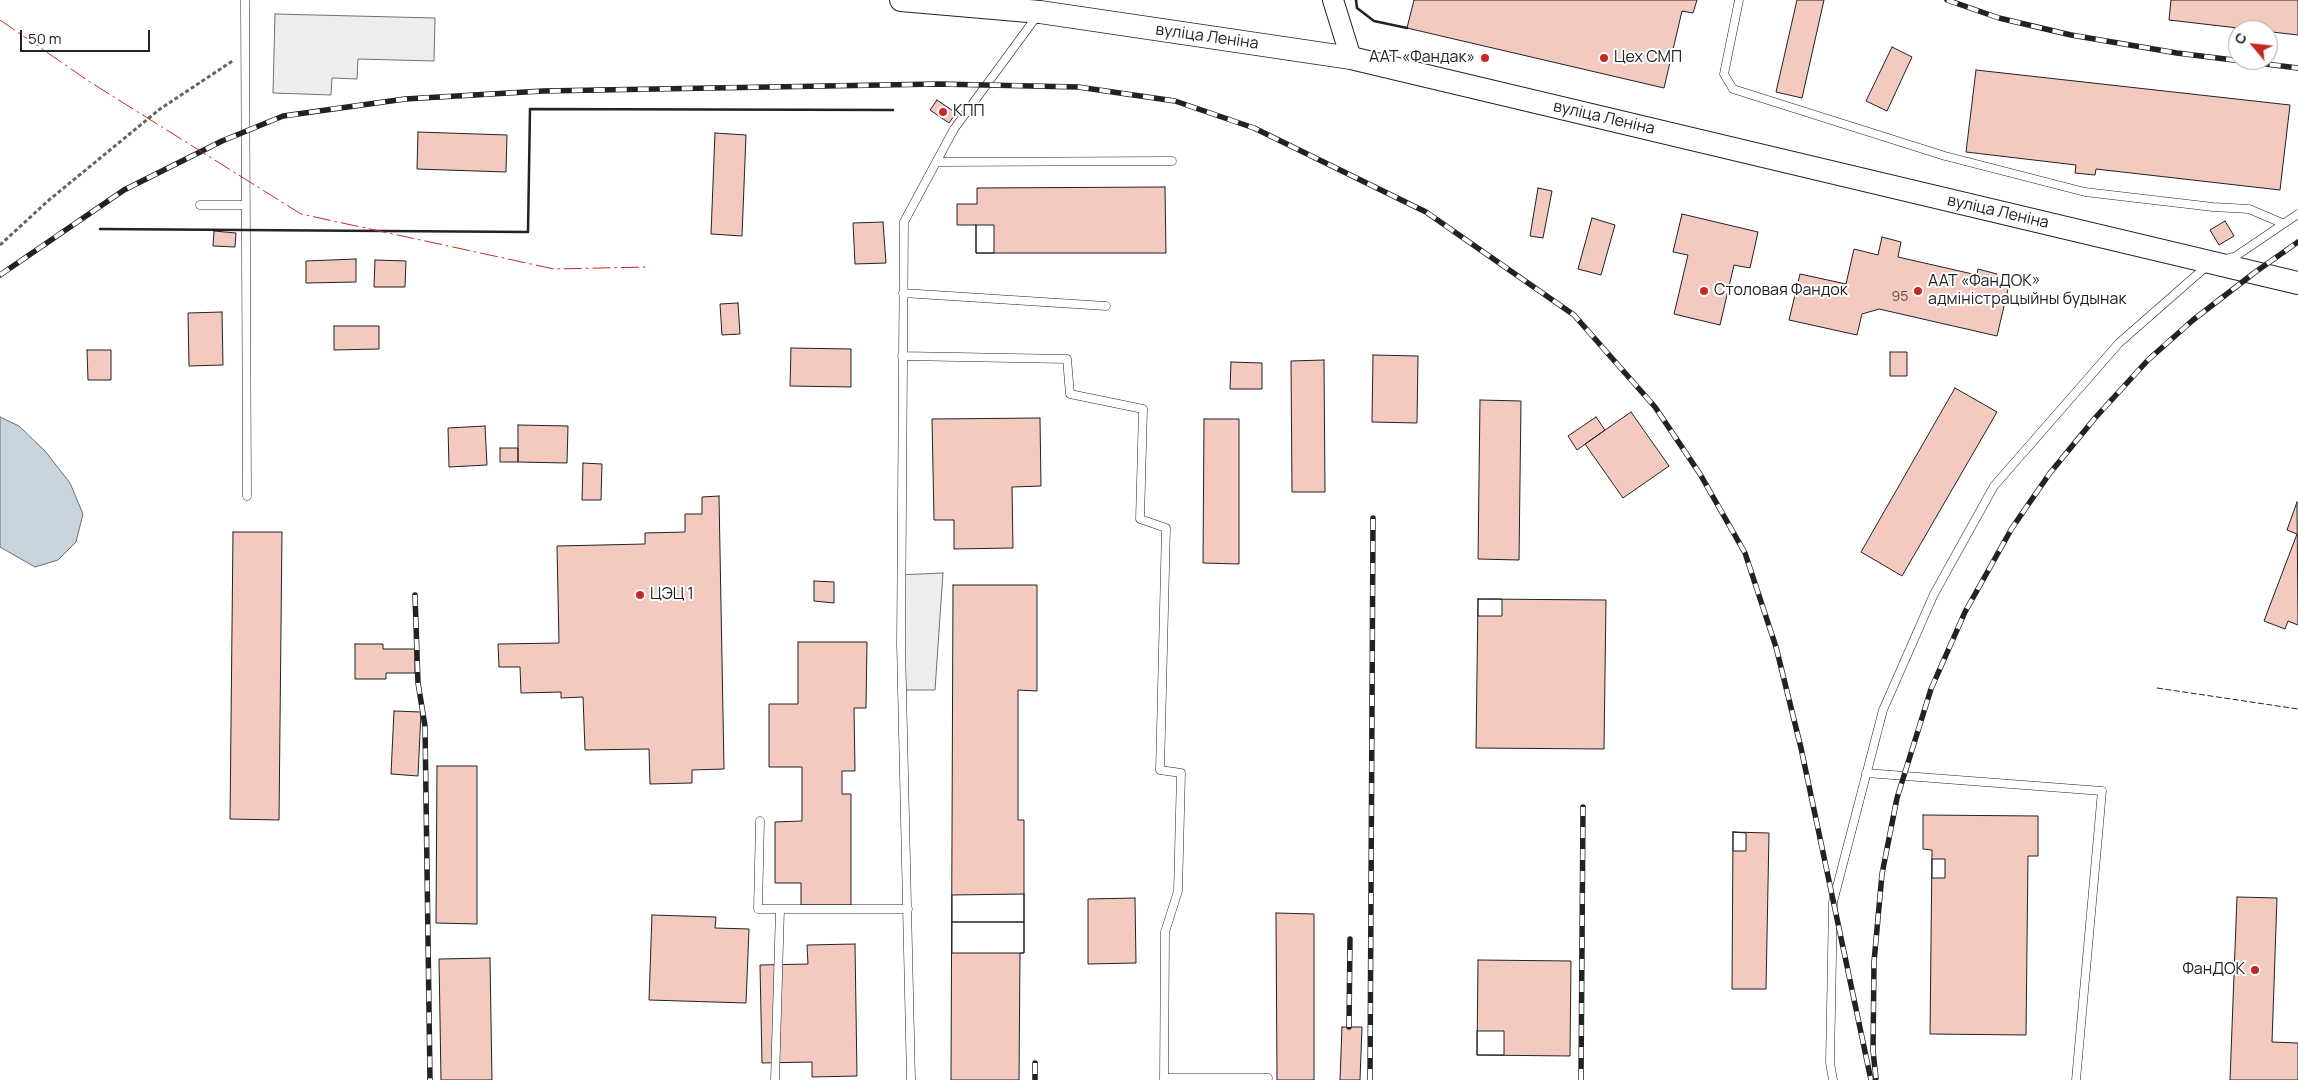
<!DOCTYPE html>
<html>
<head>
<meta charset="utf-8">
<style>
  body { margin:0 }
  #map { position:relative; width:2298px; height:1080px; overflow:hidden; background:#fff; font-family:Manrope,sans-serif }
  canvas { display:block }
  .north { position:absolute; left:2228px; top:20px; width:50px; height:50px; box-sizing:border-box; background:#fff; border:1px solid #a7a7a7; border-radius:50%; rotate:298deg; font-size:14px; font-weight:700; line-height:20px; text-align:center; color:#222 }
  .north::after { content:''; display:block; margin:auto; width:18px; height:22px; background:#c62828; clip-path:polygon(50% 0,100% 100%,50% 72%,0 100%) }
  .scale { position:absolute; left:20px; top:30px; width:130px; height:22px; box-sizing:border-box; border:2px solid #222; border-top:0; padding-left:6px; font-size:15px; line-height:18px; white-space:nowrap; color:#222; -webkit-text-stroke:4px #fff; paint-order:stroke }
</style>
</head>
<body>
<div id="map">
<canvas width="2298" height="1080"></canvas>
<div class="north">С</div>
<div class="scale">50 m</div>
</div>
<script>
const ctx = document.querySelector('canvas').getContext('2d');
ctx.lineJoin = 'round';
function paint(path, color) {
  ctx.fillStyle = color;
  ctx.fill(path, 'evenodd');
}
function toPath(rows) {
  const path = new Path2D();
  for (const r of rows) {
    path.moveTo(r[0], r[1]);
    for (let i = 2; i < r.length; i += 2) path.lineTo(r[i], r[i + 1]);
  }
  return path;
}
function trace(path, color, width, dash) {
  ctx.strokeStyle = color;
  ctx.lineWidth = width;
  ctx.lineCap = dash ? 'butt' : 'round';
  ctx.setLineDash(dash || []);
  ctx.stroke(path);
}
function write(font, color, halo, rows, align = 'center') {
  ctx.font = font + ' Manrope,sans-serif';
  ctx.lineWidth = 4;
  ctx.setLineDash([]);
  ctx.textBaseline = 'middle';
  ctx.strokeStyle = halo;
  ctx.fillStyle = color;
  for (const [text, x, y, turn = 0] of rows) {
    ctx.save();
    ctx.translate(x, y);
    ctx.rotate((+turn || 0) * Math.PI / 180);
    ctx.textAlign = isNaN(turn) ? turn : align;
    if (halo) ctx.strokeText(text, 0, 0);
    ctx.fillText(text, 0, 0);
    ctx.restore();
  }
}
const parking = toPath([
  [275,14,435,18,434,61,358,59,357,79,332,78,331,95,273,93,275,14],
  [943,573,935,690,903,690,898,575,943,573]
]);
paint(parking, '#ededed');
trace(parking, '#6f6f6f', 1);
const water = toPath([
  [0,417,19,426,45,451,70,483,83,514,76,542,58,560,35,567,0,547,0,417]
]);
paint(water, '#c7d3dd');
trace(water, '#6f6f6f', 1);
const building = toPath([
  [1414,0,1697,0,1693,13,1682,11,1664,88,1407,28,1414,0],
  [1797,0,1824,0,1802,98,1776,92,1797,0],
  [2171,0,2298,0,2298,35,2169,20,2171,0],
  [1892,47,1912,57,1887,111,1866,101,1892,47],
  [1976,70,2290,105,2280,190,2096,169,2095,175,2075,173,2076,165,1966,152,1976,70],
  [937,100,956,113,949,123,930,110,937,100],
  [418,132,507,135,506,172,417,169,418,132],
  [715,133,746,135,742,236,711,234,715,133],
  [1165,187,1166,253,976,253,976,225,957,225,957,204,977,204,977,188,1165,187],
  [1538,188,1552,191,1543,238,1530,236,1538,188],
  [1682,214,1758,232,1750,268,1734,265,1720,325,1674,314,1688,255,1673,252,1682,214],
  [1592,218,1615,225,1601,275,1578,269,1592,218],
  [2225,221,2234,236,2219,245,2210,230,2225,221],
  [883,222,886,263,855,264,853,223,883,222],
  [976,225,994,225,994,253,976,253,976,225],
  [214,231,236,233,235,247,213,246,214,231],
  [1882,237,1901,242,1898,257,1977,275,1978,269,1997,274,1995,281,2009,285,1997,336,1879,309,1862,314,1857,335,1789,320,1800,274,1846,284,1854,249,1878,255,1882,237],
  [356,259,356,282,306,283,306,261,356,259],
  [375,260,406,261,405,287,374,287,375,260],
  [738,303,740,334,722,335,720,304,738,303],
  [222,312,223,365,189,366,188,313,222,312],
  [334,326,379,326,379,349,334,350,334,326],
  [791,348,851,349,851,387,790,386,791,348],
  [87,350,111,350,111,380,88,380,87,350],
  [1890,352,1907,352,1907,376,1890,376,1890,352],
  [1373,355,1418,356,1417,423,1372,422,1373,355],
  [1324,360,1325,492,1292,492,1291,361,1324,360],
  [1231,362,1262,363,1262,389,1230,389,1231,362],
  [1955,388,1997,412,1902,576,1861,552,1955,388],
  [1480,400,1521,401,1519,560,1478,559,1480,400],
  [1631,412,1669,466,1623,498,1585,444,1631,412],
  [1596,417,1605,430,1577,450,1568,436,1596,417],
  [1040,418,1041,486,1012,487,1013,548,954,549,954,520,934,520,932,419,1040,418],
  [1204,419,1239,419,1239,564,1203,563,1204,419],
  [518,425,568,426,567,463,518,462,518,425],
  [485,426,487,465,449,467,448,428,485,426],
  [500,448,518,448,518,462,500,462,500,448],
  [583,463,602,464,601,500,582,500,583,463],
  [719,496,724,769,692,770,692,783,650,784,649,749,585,750,583,697,561,698,561,692,521,693,520,667,499,667,498,644,559,643,557,546,645,544,645,533,685,532,685,514,702,514,702,497,719,496],
  [2297,502,2298,625,2288,621,2285,629,2264,621,2297,534,2287,530,2297,502],
  [233,532,282,532,279,820,230,819,233,532],
  [814,581,834,582,834,603,814,601,814,581],
  [953,585,1037,585,1037,691,1018,690,1018,820,1024,820,1024,953,1020,953,1019,1080,951,1080,953,585],
  [1478,599,1606,600,1604,749,1476,748,1478,599],
  [1478,599,1502,599,1502,616,1478,616,1478,599],
  [798,642,867,642,866,708,854,708,855,771,842,771,842,794,851,794,851,905,801,905,801,883,775,883,775,822,802,821,802,767,769,767,769,704,798,704,798,642],
  [355,644,383,644,383,649,415,649,415,673,386,673,386,679,355,679,355,644],
  [394,711,421,712,418,776,391,774,394,711],
  [437,766,477,766,477,924,436,923,437,766],
  [1923,815,2038,816,2038,856,2028,856,2026,1035,1930,1034,1932,850,1923,849,1923,815],
  [1733,832,1769,833,1766,989,1732,989,1733,832],
  [1733,832,1746,833,1746,851,1733,851,1733,832],
  [1932,859,1945,859,1945,878,1932,878,1932,859],
  [1024,894,1024,922,952,922,952,895,1024,894],
  [2237,897,2277,898,2272,1042,2298,1043,2298,1080,2230,1080,2237,897],
  [1135,898,1136,963,1088,964,1088,899,1135,898],
  [1276,913,1314,914,1314,1080,1277,1080,1276,913],
  [652,915,716,917,715,928,749,929,746,1003,649,1000,652,915],
  [952,922,1024,922,1024,953,952,953,952,922],
  [855,944,857,1076,812,1077,812,1062,762,1063,760,965,808,964,807,945,855,944],
  [490,958,492,1080,441,1080,439,959,490,958],
  [1478,960,1571,961,1570,1056,1477,1055,1478,960],
  [1342,1027,1362,1027,1360,1080,1340,1080,1342,1027],
  [1477,1031,1504,1031,1504,1055,1477,1055,1477,1031]
]);
paint(building, '#f3c9c0');
trace(building, '#222', 1);
const service = toPath([
  [245,0,247,496],
  [1739,0,1724,74,1733,89,1945,156,2085,192,2213,207,2249,209,2282,223],
  [937,162,1172,161],
  [200,205,246,205],
  [2226,259,2236,256,2298,214],
  [903,293,1106,306],
  [902,356,1067,359,1070,394,1143,409,1140,519,1166,528,1160,770,1181,773,1178,891,1165,932,1164,1080],
  [1866,773,2102,791,2076,1080],
  [760,821,758,909,908,909],
  [1164,1078,1268,1078],
  [775,1080,780,909],
  [911,1080,901,644,904,222,954,129,1037,16],
  [1833,1080,1830,1063,1833,902,1883,710,1934,594,1994,486,2119,343,2208,265]
]);
const tertiary = toPath([
  [1333,0,1351,58]
]);
const secondary = toPath([
  [901,0,1040,12,1351,58,2298,283]
]);
trace(service, '#222', 9);
trace(tertiary, '#222', 22);
trace(secondary, '#222', 24);
trace(toPath([
  [0,245,49,200,160,109,234,60]
]), '#646464', 3, [4, 2.5]);
trace(service, '#fff', 8);
trace(tertiary, '#fff', 20);
trace(secondary, '#fff', 22);
const rail = toPath([
  [1947,0,1999,18,2071,35,2177,53,2298,68],
  [0,275,124,190,222,141,283,116,405,99,543,91,938,84,1078,87,1175,101,1254,128,1426,212,1574,315,1655,407,1700,474,1745,553,1776,647,1801,748,1871,1080],
  [415,595,418,683,425,726,430,1080],
  [1349,1027,1350,939],
  [1035,1063,1035,1080],
  [1876,1078,1873,1051,1874,962,1882,874,1897,798,1931,689,1965,612,2012,528,2050,473,2095,418,2148,360,2193,320,2254,273,2298,242],
  [1370,1080,1373,518],
  [1581,1080,1583,807]
]);
trace(rail, '#222', 5.5);
trace(rail, '#fff', 4, [11]);
trace(toPath([
  [2157,688,2298,709]
]), '#222', 1, [6, 2.5]);
trace(toPath([
  [1356,0,1357,8,1374,21,1407,28],
  [100,229,528,232,530,109,893,110]
]), '#222', 2.5);
trace(toPath([
  [0,20,90,82,301,214,554,269,647,267]
]), '#c62828', 1, [18, 4, 2.5, 4]);
for (const [x, y, r, color] of [
  [1485,58,5,"#c62828"],
  [1604,58,5,"#c62828"],
  [943,112,5,"#c62828"],
  [1704,291,5,"#c62828"],
  [1918,291,5,"#c62828"],
  [640,595,5,"#c62828"],
  [2255,970,5,"#c62828"]
]) {
  const dot = new Path2D();
  dot.arc(x, y, r, 0, 2 * Math.PI);
  ctx.fillStyle = color;
  ctx.fill(dot);
  trace(dot, '#fff', 2);
}
write('14px', '#564c4a', null, [
  ["95",1900,297]
]);
write('16px', '#222', '#fff', [
  ["вуліца Леніна",1207,37,8],
  ["вуліца Леніна",1604,118,13],
  ["вуліца Леніна",1998,212,13]
]);
write('16px', '#222', '#fff', [
  ["ААТ «Фандак»",1475,58,"right"],
  ["Цех СМП",1614,58],
  ["КПП",953,112],
  ["ААТ «ФанДОК»",1928,282],
  ["адміністрацыйны будынак",1928,300],
  ["Столовая Фандок",1714,291],
  ["ЦЭЦ 1",650,595],
  ["ФанДОК",2245,970,"right"]
], 'left');
</script>
</body>
</html>
